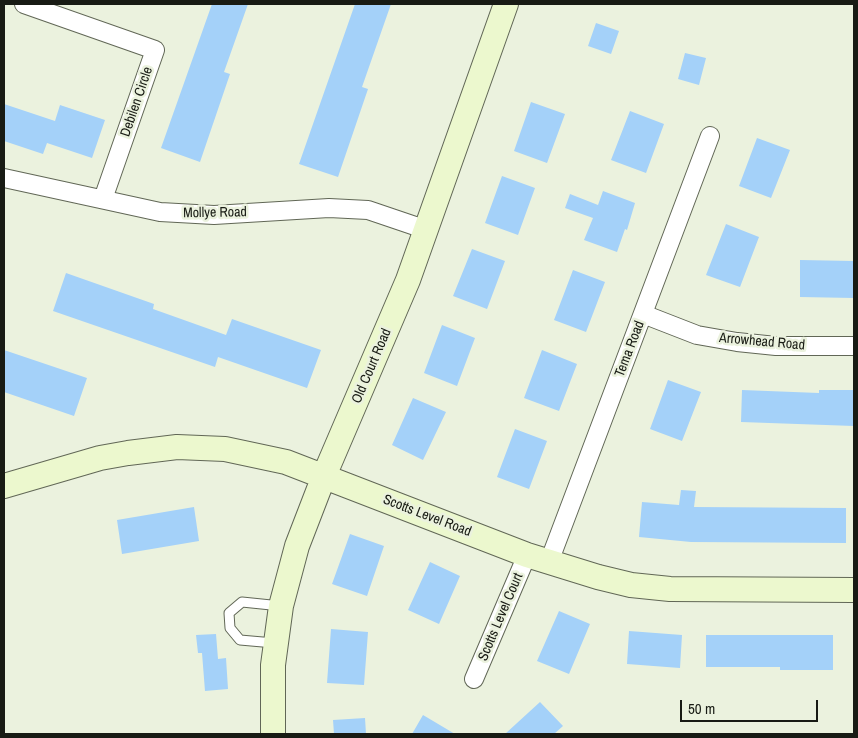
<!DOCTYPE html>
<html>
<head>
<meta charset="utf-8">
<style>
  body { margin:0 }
  #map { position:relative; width:858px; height:738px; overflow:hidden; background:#ebf2de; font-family:"Archivo Narrow",sans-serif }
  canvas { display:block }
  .frame { position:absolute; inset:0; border:5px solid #181b14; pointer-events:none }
  .scale { position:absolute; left:680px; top:700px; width:138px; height:22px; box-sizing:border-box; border:2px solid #181b14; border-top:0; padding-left:6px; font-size:15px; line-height:18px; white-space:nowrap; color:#181b14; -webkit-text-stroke:4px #ebf2de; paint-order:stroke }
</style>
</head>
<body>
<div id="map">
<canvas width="858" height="738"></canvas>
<div class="frame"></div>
<div class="scale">50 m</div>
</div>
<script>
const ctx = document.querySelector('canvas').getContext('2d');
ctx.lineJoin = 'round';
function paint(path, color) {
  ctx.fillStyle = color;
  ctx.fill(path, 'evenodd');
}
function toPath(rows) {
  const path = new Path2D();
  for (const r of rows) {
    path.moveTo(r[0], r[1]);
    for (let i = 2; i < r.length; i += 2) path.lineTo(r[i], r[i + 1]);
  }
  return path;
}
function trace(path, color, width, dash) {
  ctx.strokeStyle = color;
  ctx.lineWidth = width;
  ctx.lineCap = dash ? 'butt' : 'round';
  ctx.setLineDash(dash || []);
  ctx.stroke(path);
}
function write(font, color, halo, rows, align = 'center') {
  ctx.font = font + ' "Archivo Narrow",sans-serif';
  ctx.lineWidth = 5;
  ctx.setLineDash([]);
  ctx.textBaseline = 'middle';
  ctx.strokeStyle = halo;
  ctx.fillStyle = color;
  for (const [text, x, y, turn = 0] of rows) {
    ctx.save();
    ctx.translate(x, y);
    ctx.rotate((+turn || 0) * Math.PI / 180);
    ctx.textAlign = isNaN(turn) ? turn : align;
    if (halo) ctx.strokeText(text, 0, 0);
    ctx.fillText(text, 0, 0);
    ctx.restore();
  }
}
paint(toPath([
  [212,4,248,4,224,72,230,74,200,162,161,148],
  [355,4,391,4,362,87,368,89,338,177,299,164],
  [596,23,619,31,611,54,588,46],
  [685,53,706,58,699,85,678,79],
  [531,102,565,114,547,163,514,151],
  [4,104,55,121,60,105,105,120,92,158,47,143,43,154,4,141],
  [630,111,664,124,646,173,611,160],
  [757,138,790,150,771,198,739,186],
  [502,176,535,188,518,235,485,223],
  [603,191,635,203,627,230,625,229,617,252,584,240,593,218,565,208,570,194,598,205],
  [726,224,759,237,740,287,706,275],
  [472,249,505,261,487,309,453,296],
  [800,260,854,261,854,298,800,297],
  [573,270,605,282,586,332,554,320],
  [66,273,154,304,153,309,226,335,232,319,321,350,307,388,218,357,215,367,53,311],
  [442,325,475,338,457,386,424,373],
  [4,350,87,378,74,416,4,392],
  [542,350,577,364,559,411,524,398],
  [668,380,701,392,682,441,650,429],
  [742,390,819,393,819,390,854,390,854,426,741,422],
  [413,398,446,412,423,460,392,445],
  [515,429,547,441,529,489,497,477],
  [681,490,696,491,694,507,846,508,846,543,691,542,639,537,642,502,679,505],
  [194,507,199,541,122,554,117,520],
  [350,534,384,546,367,596,332,584],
  [430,562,460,576,439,624,408,610],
  [559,611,590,624,569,674,537,661],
  [331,629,368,632,364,685,327,683],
  [629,631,682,635,680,668,627,664],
  [216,634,218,659,226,658,228,689,205,691,202,653,198,653,196,635],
  [706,635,833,635,833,670,780,670,780,667,706,667],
  [540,702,563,726,554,734,505,734],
  [423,715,455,734,412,734],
  [365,718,366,734,334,734,333,720]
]), '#a4d1f9');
const lane = toPath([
  [274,643,240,640,230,628,229,613,242,602,281,606]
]);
const street = toPath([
  [24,4,155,50,103,199],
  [4,178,160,212,214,215,329,208,368,210,427,230],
  [643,314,697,335,737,342,776,346,854,346],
  [549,562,710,136],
  [474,679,527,555]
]);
const secondary = toPath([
  [4,486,100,458,128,453,177,447,225,449,286,462,527,555,598,577,631,585,670,589,854,590],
  [273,734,273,665,281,606,297,546,324,476,408,280,506,4]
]);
trace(lane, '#616756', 11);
trace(street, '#616756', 20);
trace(secondary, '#616756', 26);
trace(lane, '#fff', 9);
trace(street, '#fff', 18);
trace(secondary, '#ecf8ce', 24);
write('14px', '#181b14', '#ebf2de', [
  ["Debilen Circle",137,102,-71],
  ["Mollye Road",215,213,-1],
  ["Arrowhead Road",762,342,5],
  ["Tema Road",630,349,-69],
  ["Old Court Road",372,366,-67],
  ["Scotts Level Road",427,516,21],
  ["Scotts Level Court",501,617,-67]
]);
</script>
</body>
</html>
